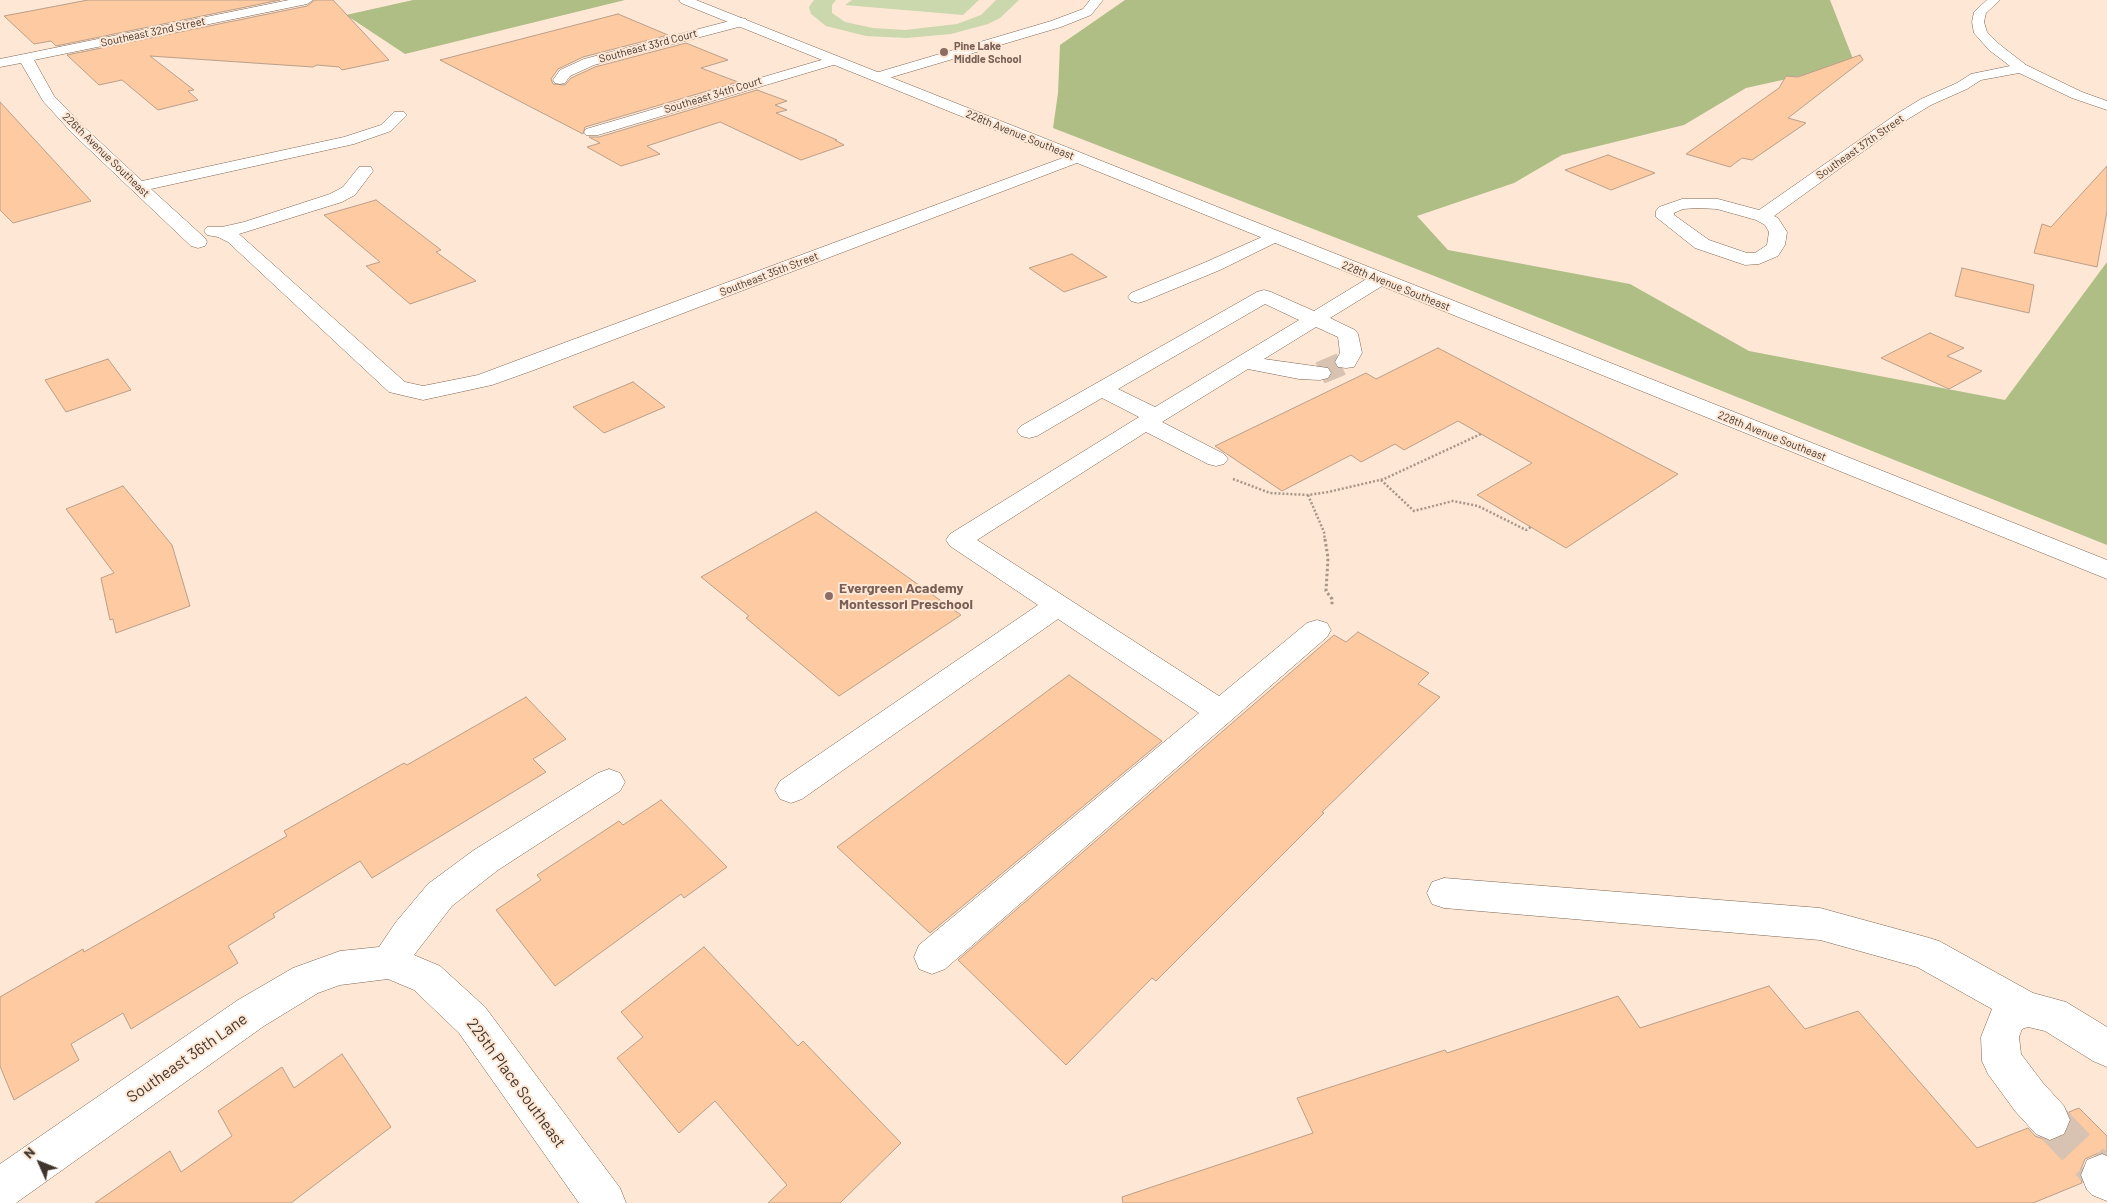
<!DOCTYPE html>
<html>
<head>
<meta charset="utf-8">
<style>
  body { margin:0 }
  #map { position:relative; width:2107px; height:1203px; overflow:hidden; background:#fee7d5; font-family:Barlow,sans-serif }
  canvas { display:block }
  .north { position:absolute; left:15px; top:1138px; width:50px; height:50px; -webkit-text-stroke:4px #fee7d5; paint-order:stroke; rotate:314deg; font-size:14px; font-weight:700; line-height:20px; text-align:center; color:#40352c }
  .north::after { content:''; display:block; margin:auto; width:18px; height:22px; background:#40352c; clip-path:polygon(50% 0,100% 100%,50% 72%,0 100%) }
</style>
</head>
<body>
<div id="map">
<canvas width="2107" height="1203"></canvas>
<div class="north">N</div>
</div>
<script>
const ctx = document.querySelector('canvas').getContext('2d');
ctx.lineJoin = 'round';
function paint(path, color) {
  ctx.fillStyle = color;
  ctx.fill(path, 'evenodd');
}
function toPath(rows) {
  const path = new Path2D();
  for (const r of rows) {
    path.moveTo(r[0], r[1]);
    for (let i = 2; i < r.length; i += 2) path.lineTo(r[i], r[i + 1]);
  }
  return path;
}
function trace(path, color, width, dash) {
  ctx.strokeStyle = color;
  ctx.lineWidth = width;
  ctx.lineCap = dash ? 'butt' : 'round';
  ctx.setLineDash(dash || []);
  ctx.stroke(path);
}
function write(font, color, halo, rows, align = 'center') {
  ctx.font = font + ' Barlow,sans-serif';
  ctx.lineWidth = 4;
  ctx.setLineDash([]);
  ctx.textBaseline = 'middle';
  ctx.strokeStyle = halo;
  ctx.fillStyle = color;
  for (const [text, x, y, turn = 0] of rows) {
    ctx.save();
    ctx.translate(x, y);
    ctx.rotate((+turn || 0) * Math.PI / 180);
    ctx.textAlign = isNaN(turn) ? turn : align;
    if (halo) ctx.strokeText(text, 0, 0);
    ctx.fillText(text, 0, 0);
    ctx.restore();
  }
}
paint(toPath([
  [814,0,836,0,832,5,832,13,845,22,873,28,905,30,957,24,981,15,996,0,1019,0,1000,18,988,24,951,34,907,38,866,36,826,26,811,14,809,7],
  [852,0,979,0,963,15,845,5]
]), '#cbd7ac');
paint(toPath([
  [413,0,625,0,405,54,346,15],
  [1125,0,1830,0,1855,64,1746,88,1684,125,1562,155,1514,183,1417,216,1448,250,1630,284,1749,351,2005,400,2107,262,2107,545,1437,277,1053,128,1058,93,1060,45]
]), '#aebe85');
const building = toPath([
  [88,0,280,0,56,46,51,41,34,44,4,16,88,0],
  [315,0,333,0,389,60,342,70,339,67,317,65,313,67,150,56,194,90,188,91,198,100,158,110,122,80,99,85,67,55,307,6,315,0],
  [618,14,668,35,583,57,558,69,551,79,553,84,565,85,571,78,595,67,686,43,728,60,701,68,738,82,585,127,583,134,440,60,618,14],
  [1860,55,1863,60,1788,118,1806,123,1752,160,1742,158,1730,167,1686,154,1779,88,1786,76,1798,77,1860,55],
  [757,90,787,101,775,105,787,110,776,113,837,140,835,140,844,145,801,160,720,122,647,146,660,154,621,166,587,147,600,143,589,137,599,137,757,90],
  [0,102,91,201,13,223,0,210,0,102],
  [1608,155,1655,173,1611,190,1565,170,1608,155],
  [2107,166,2107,211,2097,267,2034,253,2042,224,2051,227,2107,166],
  [376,200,441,250,436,252,476,281,410,304,366,266,380,262,324,215,376,200],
  [1072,254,1107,277,1064,292,1029,268,1072,254],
  [1962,268,2034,285,2029,313,1955,296,1962,268],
  [1930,333,1964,348,1947,356,1982,371,1949,389,1881,358,1930,333],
  [1438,348,1678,474,1566,548,1477,495,1532,463,1458,421,1404,450,1395,444,1361,462,1351,455,1282,491,1215,446,1366,373,1376,379,1438,348],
  [108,359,131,390,66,412,45,380,108,359],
  [633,382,665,407,604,433,573,407,633,382],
  [123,486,172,545,190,606,116,633,113,619,110,620,101,578,114,573,66,509,123,486],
  [816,512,961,615,839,696,746,618,749,616,701,577,816,512],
  [1358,632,1429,673,1418,684,1440,697,1322,812,1324,813,1156,981,1152,978,1066,1065,958,960,1334,635,1346,642,1358,632],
  [1069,675,1162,741,930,933,837,847,1069,675],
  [526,697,566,739,533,759,546,772,372,878,360,861,273,914,275,917,228,946,238,963,131,1029,123,1013,71,1044,79,1060,14,1100,0,1066,0,997,83,949,84,952,287,836,284,831,404,763,407,765,526,697],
  [661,800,727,867,684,898,681,894,555,986,496,910,541,880,537,875,619,821,623,825,661,800],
  [704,947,798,1046,803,1041,901,1143,840,1203,768,1203,787,1185,715,1101,679,1133,617,1058,643,1037,621,1012,704,947],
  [1769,986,1805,1029,1858,1011,1977,1148,2028,1128,2035,1136,2051,1142,2066,1135,2072,1121,2069,1112,2079,1108,2107,1136,2107,1154,2101,1152,2085,1159,2079,1174,2082,1183,2033,1203,1123,1203,1122,1197,1313,1133,1297,1098,1445,1050,1447,1053,1618,996,1640,1028,1769,986],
  [342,1054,391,1127,291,1203,95,1203,170,1151,181,1172,232,1136,218,1111,282,1067,294,1088,342,1054]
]);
paint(building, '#fdcaa1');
trace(building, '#ba9f8a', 1);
trace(toPath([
  [1320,373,1346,362]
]), '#d8c3b3', 23, [23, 11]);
trace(toPath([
  [2050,1120,2102,1175]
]), '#d8c3b3', 38, [38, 19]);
const minor = toPath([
  [289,0,313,0,307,4,34,60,54,96,84,127,142,181,344,137,381,125,394,112,404,112,407,115,391,131,354,144,151,189,205,238,207,242,205,246,198,248,191,246,72,133,43,101,21,63,0,67,0,59,289,0],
  [1090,0,1103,0,1091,15,1061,27,882,80,872,80,870,77,872,74,1051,21,1083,9,1090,0],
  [1987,0,2000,0,1986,13,1984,22,1987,32,1999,44,2026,65,2082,92,2107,101,2107,110,2072,98,2019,73,1981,80,1967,89,1931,105,1908,119,1774,216,1778,218,1787,232,1785,245,1778,256,1759,264,1745,265,1695,248,1656,217,1656,211,1659,207,1682,199,1718,199,1759,210,1898,113,1921,99,1957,83,1971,74,2010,66,1989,50,1974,33,1972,22,1974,12,1987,0],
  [1698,208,1717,209,1756,220,1765,225,1769,232,1767,245,1755,253,1747,253,1709,240,1674,215,1674,213,1683,209,1698,208],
  [741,18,746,19,747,22,746,25,594,65,570,76,565,83,560,84,555,83,553,80,560,70,584,59,741,18],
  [835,56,842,60,840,63,598,135,586,135,584,132,586,129,835,56],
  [1076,153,1082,155,1084,158,1082,161,534,370,492,385,423,400,389,392,228,242,218,237,207,235,204,231,207,227,222,227,244,222,330,194,343,187,359,167,371,167,373,171,355,195,342,202,239,234,405,382,423,386,478,375,518,360,1076,153],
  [1273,232,1279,233,1282,237,1279,241,1220,270,1145,301,1138,303,1131,301,1128,297,1131,293,1206,262,1273,232],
  [1380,273,1387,275,1390,279,1387,283,1330,318,1355,330,1358,334,1362,353,1354,367,1346,368,1338,367,1335,362,1340,353,1338,337,1316,327,1264,359,1328,368,1331,373,1328,378,1320,380,1299,379,1248,369,1162,422,1224,454,1228,459,1224,464,1216,466,1208,464,1146,432,977,540,1219,696,1307,623,1317,620,1327,623,1331,630,1327,637,945,969,932,974,919,969,914,957,919,945,1199,713,1058,619,802,799,791,803,780,799,775,790,780,781,1038,605,950,546,946,540,950,534,1139,417,1102,398,1037,436,1029,438,1021,436,1017,431,1021,426,1257,292,1264,290,1271,292,1314,311,1373,275,1380,273],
  [1265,304,1299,320,1155,407,1118,389,1265,304],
  [609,769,620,773,625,782,620,791,498,870,452,906,414,955,440,966,485,1007,620,1188,626,1203,579,1203,459,1033,414,990,388,979,340,985,318,993,264,1026,16,1203,0,1203,0,1164,238,1000,293,968,340,951,379,947,396,922,428,884,474,850,598,773,609,769],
  [1444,878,1820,908,1926,937,1939,941,2033,993,2066,1002,2107,1027,2107,1067,2093,1061,2045,1031,2028,1027,2022,1029,2019,1037,2021,1054,2043,1083,2064,1106,2070,1120,2064,1134,2050,1140,2036,1134,2015,1111,1988,1074,1982,1061,1981,1037,1992,1009,1917,967,1820,940,1444,908,1432,904,1427,893,1432,882,1444,878],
  [2102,1154,2107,1156,2107,1201,2092,1195,2087,1190,2081,1175,2087,1160,2102,1154]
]);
const major = toPath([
  [679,0,696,0,2107,560,2107,579,681,3,679,0]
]);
trace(minor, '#7e6551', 1);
trace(major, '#7e6551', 1);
trace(toPath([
  [1233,479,1270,493,1308,495,1328,492,1384,479,1481,434],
  [1381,480,1414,511,1453,501,1478,506,1526,530,1531,527],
  [1308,495,1324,532,1325,541]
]), '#a79587', 2.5, [2, 2]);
trace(toPath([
  [1325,539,1328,558,1326,591,1332,599,1332,605]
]), '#a79587', 3, [2.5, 2.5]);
paint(minor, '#fff');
paint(major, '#fff');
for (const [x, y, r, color] of [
  [944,52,5,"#8d6e63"],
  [829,596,5,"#8d6e63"]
]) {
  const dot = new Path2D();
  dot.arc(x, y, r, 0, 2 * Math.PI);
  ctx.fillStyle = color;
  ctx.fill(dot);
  trace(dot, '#fee7d5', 2);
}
write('11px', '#40352c', '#fee7d5', [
  ["Southeast 32nd Street",153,32,-12],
  ["Southeast 33rd Court",648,46,-15],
  ["Southeast 34th Court",713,95,-17],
  ["228th Avenue Southeast",1020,135,22],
  ["Southeast 37th Street",1860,147,-35],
  ["226th Avenue Southeast",106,155,44],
  ["Southeast 35th Street",769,274,-21],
  ["228th Avenue Southeast",1396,286,22],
  ["228th Avenue Southeast",1772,436,22]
]);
write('bold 11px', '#785e54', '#fee7d5', [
  ["Pine Lake",954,46],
  ["Middle School",954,59]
], 'left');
write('bold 14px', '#785e54', '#fee7d5', [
  ["Evergreen Academy",839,588],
  ["Montessori Preschool",839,604]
], 'left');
write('16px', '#40352c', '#fee7d5', [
  ["Southeast 36th Lane",187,1058,-35],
  ["225th Place Southeast",516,1083,54]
]);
</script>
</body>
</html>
